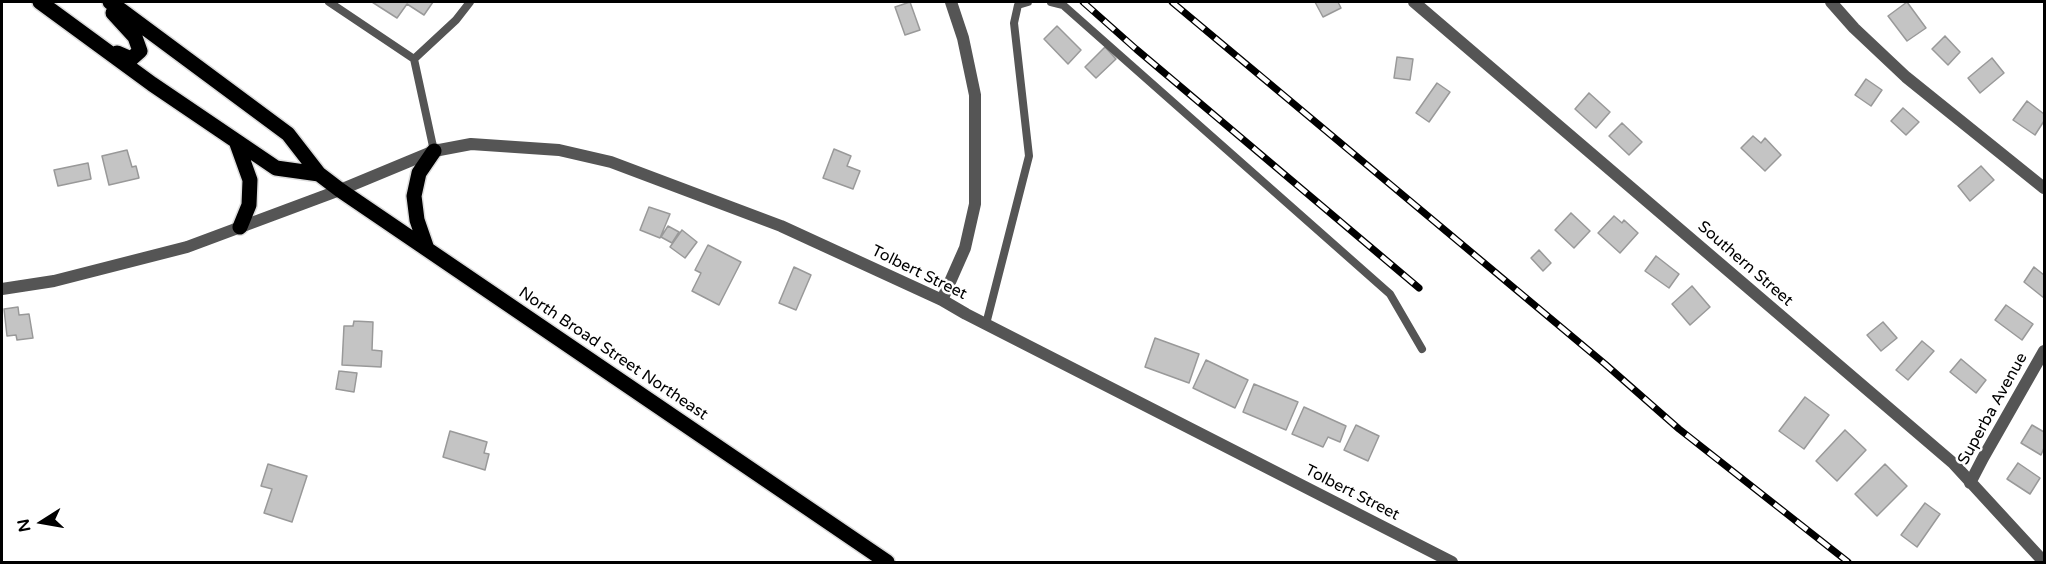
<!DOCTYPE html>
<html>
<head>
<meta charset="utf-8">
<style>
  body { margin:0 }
  #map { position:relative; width:2046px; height:564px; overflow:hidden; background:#fff; font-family:"Varela Round",sans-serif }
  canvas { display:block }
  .frame { position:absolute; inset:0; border:3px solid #000; pointer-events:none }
  .north { position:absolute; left:12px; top:492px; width:60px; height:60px; -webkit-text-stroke:4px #fff; paint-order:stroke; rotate:259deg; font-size:16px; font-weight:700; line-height:24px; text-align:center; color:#000 }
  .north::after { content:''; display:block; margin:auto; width:21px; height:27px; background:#000; clip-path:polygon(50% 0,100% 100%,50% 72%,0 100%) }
</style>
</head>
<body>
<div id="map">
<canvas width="2046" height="564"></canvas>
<div class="frame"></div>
<div class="north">N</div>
</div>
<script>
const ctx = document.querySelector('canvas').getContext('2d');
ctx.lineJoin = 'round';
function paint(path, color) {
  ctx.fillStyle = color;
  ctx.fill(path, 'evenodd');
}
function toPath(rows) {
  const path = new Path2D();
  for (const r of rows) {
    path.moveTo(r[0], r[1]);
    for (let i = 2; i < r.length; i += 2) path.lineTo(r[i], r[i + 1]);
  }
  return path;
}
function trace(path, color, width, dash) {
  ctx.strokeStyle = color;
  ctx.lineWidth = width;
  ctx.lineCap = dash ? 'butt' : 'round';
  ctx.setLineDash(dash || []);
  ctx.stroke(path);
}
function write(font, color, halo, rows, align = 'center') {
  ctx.font = font + ' "Varela Round",sans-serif';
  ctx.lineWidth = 5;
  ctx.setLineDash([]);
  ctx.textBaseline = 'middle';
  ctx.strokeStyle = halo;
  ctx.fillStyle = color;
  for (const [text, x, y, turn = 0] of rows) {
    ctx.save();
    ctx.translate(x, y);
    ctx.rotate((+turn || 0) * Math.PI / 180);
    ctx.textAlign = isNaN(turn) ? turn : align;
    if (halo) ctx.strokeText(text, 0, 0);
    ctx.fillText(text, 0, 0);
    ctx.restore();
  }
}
const building = toPath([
  [372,2,433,2,424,15,407,4,397,18,372,2],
  [910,2,920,30,905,35,895,7,910,2],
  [1315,2,1338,2,1341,8,1323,17,1315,2],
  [1907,2,1926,28,1907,41,1888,16,1907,2],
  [1057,26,1081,50,1068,64,1044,39,1057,26],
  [1945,36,1960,52,1948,65,1932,49,1945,36],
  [1105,47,1116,59,1096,78,1085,67,1105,47],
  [1397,57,1413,59,1410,80,1394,78,1397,57],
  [1992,58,2004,73,1980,93,1968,78,1992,58],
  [1866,79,1882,90,1871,106,1855,95,1866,79],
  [1437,83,1450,92,1429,122,1416,113,1437,83],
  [1589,93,1610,112,1596,128,1575,109,1589,93],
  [2027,101,2044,114,2044,121,2035,135,2013,120,2027,101],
  [1903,108,1919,122,1906,135,1891,121,1903,108],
  [1622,123,1642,142,1629,155,1609,136,1622,123],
  [1753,136,1761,143,1765,138,1781,155,1765,171,1741,148,1753,136],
  [834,149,851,156,847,166,860,171,853,189,823,178,834,149],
  [127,150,132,167,136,166,139,178,109,185,102,156,127,150],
  [88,163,91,179,58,186,54,170,88,163],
  [1981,166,1994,180,1970,201,1958,186,1981,166],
  [649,207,670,214,660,238,640,230,649,207],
  [1571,213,1590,231,1574,248,1555,230,1571,213],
  [1614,216,1622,223,1624,220,1638,233,1620,253,1598,233,1614,216],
  [668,226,679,232,672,243,661,237,668,226],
  [682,230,697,242,685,258,670,247,682,230],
  [708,245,741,262,719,305,692,291,701,273,695,270,708,245],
  [1539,250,1551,263,1543,271,1531,258,1539,250],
  [1656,256,1679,274,1669,288,1645,271,1656,256],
  [794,267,811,275,796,310,779,303,794,267],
  [2034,267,2044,275,2044,298,2024,282,2034,267],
  [1692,286,1710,307,1690,325,1672,304,1692,286],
  [2006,305,2033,324,2022,340,1995,320,2006,305],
  [18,307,19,315,29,314,33,338,17,340,16,335,7,336,4,309,18,307],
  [354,321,373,322,372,350,382,351,381,367,342,365,344,326,353,326,354,321],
  [1883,322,1897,338,1881,351,1867,335,1883,322],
  [1155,338,1199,354,1189,383,1145,367,1155,338],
  [1922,341,1934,351,1908,380,1896,370,1922,341],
  [1961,359,1986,380,1976,393,1950,372,1961,359],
  [1206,360,1248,380,1235,408,1193,388,1206,360],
  [339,371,357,373,354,392,336,389,339,371],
  [1254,384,1298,402,1286,430,1243,412,1254,384],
  [1805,397,1829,415,1804,449,1779,431,1805,397],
  [1304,407,1346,426,1340,442,1328,437,1323,447,1292,434,1304,407],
  [1356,425,1379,436,1368,461,1344,450,1356,425],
  [2032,425,2044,432,2044,448,2041,455,2021,443,2032,425],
  [1845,430,1866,450,1837,481,1816,461,1845,430],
  [450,431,487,442,484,453,489,454,485,470,443,457,450,431],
  [2018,463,2040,478,2030,494,2007,479,2018,463],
  [268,464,307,476,292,522,264,513,272,489,261,486,268,464],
  [1885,464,1907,486,1877,516,1855,494,1885,464],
  [1925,503,1940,514,1917,547,1901,535,1925,503]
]);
paint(building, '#c4c4c4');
trace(building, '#999', 1.5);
const primary = toPath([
  [40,2,152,84,276,168,319,174],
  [110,2,288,134,319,174,340,190,887,562],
  [113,13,135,37,140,51,131,59,117,53],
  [236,141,250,180,249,205,240,227],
  [427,249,417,220,414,196,419,173,434,151]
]);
trace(primary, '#dbdbdb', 18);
trace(toPath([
  [329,2,414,59,434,151],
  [1051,2,1063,5,1390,294,1422,349],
  [414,59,456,20,470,2],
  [986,324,1029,156,1014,23,1018,5,1028,2]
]), '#555', 8);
trace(toPath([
  [1414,2,1953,463,2044,562],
  [1831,2,1854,28,1906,77,2044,188],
  [2,289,54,281,187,247,340,190,434,151,471,144,559,150,611,162,781,226,942,300,966,314,1452,562],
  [942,300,965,248,975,204,975,95,963,38,951,2],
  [1970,483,1983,458,2044,351]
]), '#555', 12);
trace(primary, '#000', 15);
const rail = toPath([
  [1083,2,1136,49,1419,288],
  [1172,2,1605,364,1679,429,1848,562]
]);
trace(rail, '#000', 7);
trace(rail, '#fff', 4.5, [14]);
write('16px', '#000', '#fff', [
  ["Southern Street",1745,264,41],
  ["Tolbert Street",919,273,26],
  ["North Broad Street Northeast",613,354,34],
  ["Superba Avenue",1993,409,-61],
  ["Tolbert Street",1352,493,27]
]);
</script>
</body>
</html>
